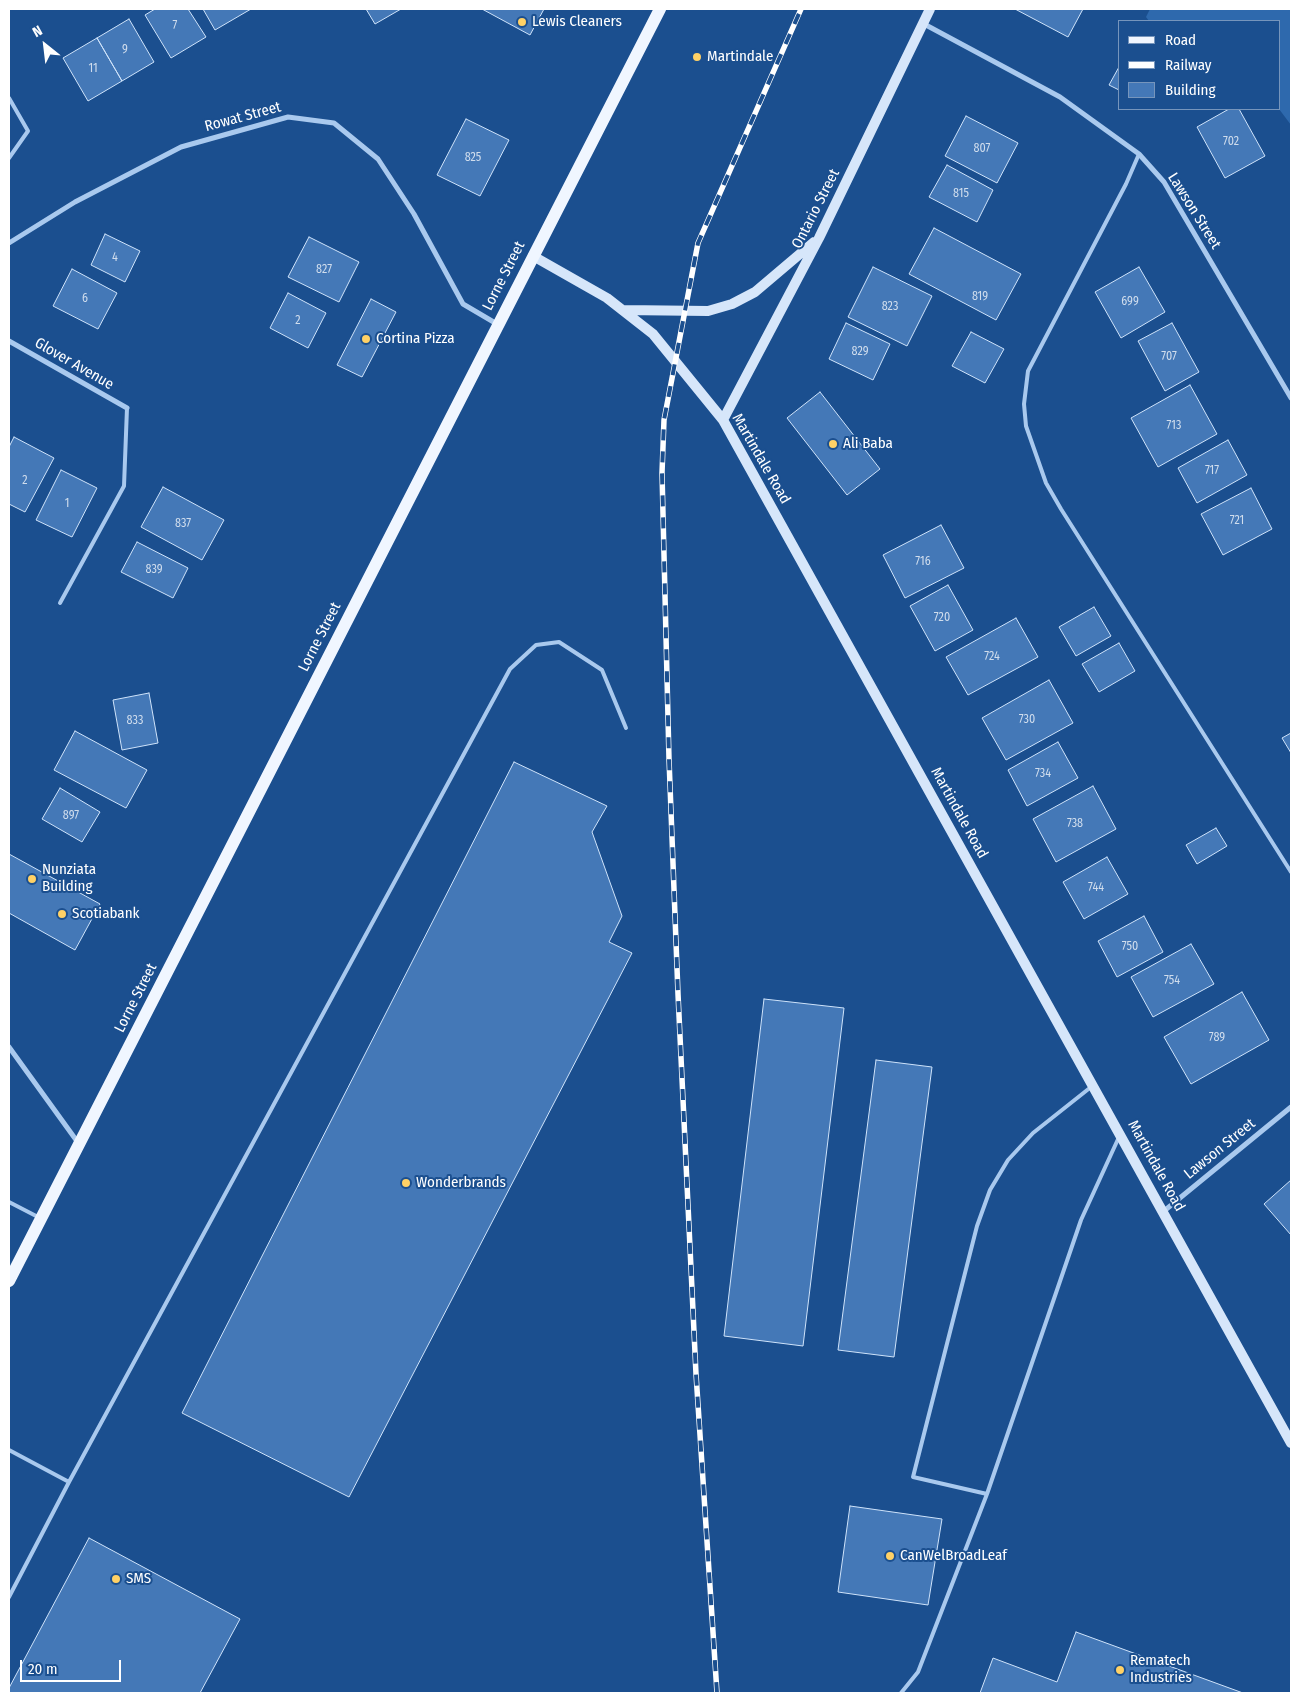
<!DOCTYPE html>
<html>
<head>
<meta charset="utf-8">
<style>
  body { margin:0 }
  #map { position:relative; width:1300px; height:1702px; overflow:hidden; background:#1b4f8f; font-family:"Fira Sans Condensed",sans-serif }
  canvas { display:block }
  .frame { position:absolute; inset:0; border:10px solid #fff; pointer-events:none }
  .legend { position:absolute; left:1118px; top:20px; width:162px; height:90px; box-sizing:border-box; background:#1b4f8f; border:1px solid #7695bc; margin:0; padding:6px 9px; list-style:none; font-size:15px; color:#fff }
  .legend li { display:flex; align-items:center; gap:10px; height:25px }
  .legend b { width:25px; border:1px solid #7695bc }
  .north { position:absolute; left:20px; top:20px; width:50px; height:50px; -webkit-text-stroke:4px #1b4f8f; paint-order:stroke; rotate:331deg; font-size:14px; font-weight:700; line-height:20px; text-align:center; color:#fff }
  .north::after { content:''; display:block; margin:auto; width:18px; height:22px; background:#fff; clip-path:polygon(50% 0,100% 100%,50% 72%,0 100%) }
  .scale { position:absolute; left:20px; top:1660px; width:101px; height:22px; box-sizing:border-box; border:2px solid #fff; border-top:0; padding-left:6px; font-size:15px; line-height:18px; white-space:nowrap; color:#fff; -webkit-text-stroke:4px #1b4f8f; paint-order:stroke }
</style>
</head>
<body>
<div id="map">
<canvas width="1300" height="1702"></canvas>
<div class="frame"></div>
<ul class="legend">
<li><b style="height:6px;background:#f0f6ff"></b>Road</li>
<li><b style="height:6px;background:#fff"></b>Railway</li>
<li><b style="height:14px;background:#4478b7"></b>Building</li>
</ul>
<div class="north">N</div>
<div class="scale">20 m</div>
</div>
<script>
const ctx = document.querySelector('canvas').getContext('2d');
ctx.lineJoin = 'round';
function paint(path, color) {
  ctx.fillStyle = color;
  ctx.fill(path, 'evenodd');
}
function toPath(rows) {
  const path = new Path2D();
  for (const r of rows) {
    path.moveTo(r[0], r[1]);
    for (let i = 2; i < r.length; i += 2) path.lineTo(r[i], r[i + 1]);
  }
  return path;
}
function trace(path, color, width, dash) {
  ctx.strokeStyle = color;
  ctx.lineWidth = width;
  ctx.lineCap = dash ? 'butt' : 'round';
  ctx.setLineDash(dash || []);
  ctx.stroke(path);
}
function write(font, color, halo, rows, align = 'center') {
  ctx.font = font + ' "Fira Sans Condensed",sans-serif';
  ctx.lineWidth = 4;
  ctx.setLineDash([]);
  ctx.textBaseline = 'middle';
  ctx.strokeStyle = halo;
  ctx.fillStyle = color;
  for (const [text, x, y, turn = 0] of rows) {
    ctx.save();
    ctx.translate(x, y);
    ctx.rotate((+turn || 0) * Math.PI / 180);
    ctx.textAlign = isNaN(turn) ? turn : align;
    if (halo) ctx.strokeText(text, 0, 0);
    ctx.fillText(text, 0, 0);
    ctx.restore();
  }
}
paint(toPath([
  [1150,9,1291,9,1291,125,1279,109,1279,21,1149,21,1146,17]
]), '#2e69ad');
const building = toPath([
  [155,9,188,9,206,37,171,58,145,15,155,9],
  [203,9,251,9,215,30,203,9],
  [366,9,401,9,375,24,366,9],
  [482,9,544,9,530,35,482,9],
  [1015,9,1083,9,1068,37,1015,9],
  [129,19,154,62,122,81,97,38,129,19],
  [97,38,122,81,88,101,63,58,97,38],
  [1119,67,1119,90,1109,85,1119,67],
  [1229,109,1239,109,1265,156,1225,178,1197,127,1229,109],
  [966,116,1018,143,997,183,945,156,966,116],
  [466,119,509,140,480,196,437,175,466,119],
  [947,165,993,190,977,222,929,197,947,165],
  [934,228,1021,274,996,320,909,274,934,228],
  [105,234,140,251,125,282,91,265,105,234],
  [309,237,359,262,339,302,288,277,309,237],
  [873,267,932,296,907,346,848,317,873,267],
  [1139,267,1165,312,1121,338,1095,292,1139,267],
  [72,269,117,293,98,329,53,306,72,269],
  [288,293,326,313,308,348,270,328,288,293],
  [371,299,396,312,362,377,337,365,371,299],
  [846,323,890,344,873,380,829,359,846,323],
  [1172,323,1199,372,1165,391,1138,341,1172,323],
  [971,332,1004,349,985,383,952,366,971,332],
  [1190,385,1217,434,1158,467,1131,418,1190,385],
  [820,392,880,469,847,495,787,418,820,392],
  [14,437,54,458,25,512,9,504,9,447,14,437],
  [1228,440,1247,475,1197,503,1178,468,1228,440],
  [61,470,97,488,72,537,36,520,61,470],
  [163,487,224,520,202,560,141,527,163,487],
  [1251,488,1272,529,1223,555,1201,514,1251,488],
  [941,525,964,568,905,598,883,555,941,525],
  [137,542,188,568,173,598,121,572,137,542],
  [948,585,973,630,935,651,910,606,948,585],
  [1094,607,1111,636,1076,656,1059,627,1094,607],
  [1016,618,1038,657,968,695,946,657,1016,618],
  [1119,643,1135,671,1099,692,1082,664,1119,643],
  [1049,680,1073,723,1006,760,982,718,1049,680],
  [149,693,158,743,122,750,113,700,149,693],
  [75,731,147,770,126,808,54,770,75,731],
  [1291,733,1291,753,1282,738,1291,733],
  [1058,742,1078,778,1027,806,1008,770,1058,742],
  [514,762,607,806,592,832,622,916,609,942,632,953,349,1497,182,1413,514,762],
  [1093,786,1116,829,1056,862,1033,819,1093,786],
  [60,788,100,812,82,842,42,819,60,788],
  [1216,828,1227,846,1197,864,1186,845,1216,828],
  [9,854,100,904,75,950,9,913,9,854],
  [1107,857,1128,894,1084,919,1063,882,1107,857],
  [1144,916,1163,952,1117,977,1098,941,1144,916],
  [1191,944,1214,984,1153,1017,1131,977,1191,944],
  [1242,992,1269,1040,1191,1084,1164,1037,1242,992],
  [764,999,844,1008,803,1346,724,1336,764,999],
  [876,1060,932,1067,894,1357,838,1350,876,1060],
  [1291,1180,1291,1235,1264,1204,1291,1180],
  [850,1506,942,1519,928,1605,838,1592,850,1506],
  [89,1538,240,1619,200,1693,9,1693,9,1688,89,1538],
  [1076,1632,1243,1693,980,1693,993,1658,1057,1682,1076,1632]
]);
paint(building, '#4478b7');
trace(building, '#cfe3fa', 1);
trace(toPath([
  [9,98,28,131,9,158],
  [1139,154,1126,184,1028,371,1024,404,1026,426,1046,483,1061,509,1291,872],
  [60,603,124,486,127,408],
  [1091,1087,1033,1133,1008,1160,990,1190,977,1226,913,1477,987,1494,1081,1220,1119,1137],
  [9,1202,40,1218],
  [9,1450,69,1482],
  [9,1597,69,1482,510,669,536,645,559,642,602,670,626,728],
  [901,1693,918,1672,987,1494]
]), '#a9c9ee', 4);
trace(toPath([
  [924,24,1060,97,1139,154,1164,182,1291,398],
  [9,243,75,202,181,147,288,117,334,123,378,159,414,214,463,304,497,324],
  [9,341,127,408],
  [9,1047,79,1144],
  [1164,1211,1291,1107]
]), '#a9c9ee', 5);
trace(toPath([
  [533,256,607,298,653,334,723,420,1291,1443],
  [623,310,708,311,732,304,755,292,814,242],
  [723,420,819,238,930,9]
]), '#d6e6fa', 10);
trace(toPath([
  [9,1281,660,9]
]), '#f0f6ff', 12);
const rail = toPath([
  [717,1693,696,1374,678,994,669,759,662,473,664,420,698,243,801,9]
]);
trace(rail, '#fff', 5.5);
trace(rail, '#1b4f8f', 4, [11]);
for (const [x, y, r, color] of [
  [522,22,5,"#ffd166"],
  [697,57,5,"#ffd166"],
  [366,339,5,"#ffd166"],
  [833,444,5,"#ffd166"],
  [32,879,5,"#ffd166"],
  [62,914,5,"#ffd166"],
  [406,1183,5,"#ffd166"],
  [890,1556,5,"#ffd166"],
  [116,1579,5,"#ffd166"],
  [1120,1670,5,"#ffd166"]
]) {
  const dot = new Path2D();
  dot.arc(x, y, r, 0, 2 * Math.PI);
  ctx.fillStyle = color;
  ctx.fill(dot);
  trace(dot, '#1b4f8f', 2);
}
write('12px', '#d0dded', null, [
  ["7",175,26],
  ["9",125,50],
  ["11",93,69],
  ["702",1231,142],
  ["807",982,149],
  ["825",473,158],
  ["815",961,194],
  ["4",115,258],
  ["827",324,270],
  ["819",980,297],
  ["6",85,299],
  ["699",1130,302],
  ["823",890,307],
  ["2",298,321],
  ["829",860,352],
  ["707",1169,357],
  ["713",1174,426],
  ["717",1212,471],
  ["2",25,481],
  ["1",67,504],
  ["721",1237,521],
  ["837",183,524],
  ["716",923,562],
  ["839",154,570],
  ["720",942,618],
  ["724",992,657],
  ["730",1027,720],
  ["833",135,721],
  ["734",1043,774],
  ["897",71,816],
  ["738",1075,824],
  ["744",1096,888],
  ["750",1130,947],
  ["754",1172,981],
  ["789",1217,1038]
]);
write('15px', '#fff', '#1b4f8f', [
  ["Lewis Cleaners",532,22],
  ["Martindale",707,57],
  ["Cortina Pizza",376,339],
  ["Ali Baba",843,444],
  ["Nunziata",42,870],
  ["Building",42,887],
  ["Scotiabank",72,914],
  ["Wonderbrands",416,1183],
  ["CanWelBroadLeaf",900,1556],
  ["SMS",126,1579],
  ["Rematech",1130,1661],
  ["Industries",1130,1678]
], 'left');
write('15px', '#fff', '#1b4f8f', [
  ["Rowat Street",243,117,-15],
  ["Ontario Street",816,209,-63],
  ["Lawson Street",1194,211,58],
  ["Lorne Street",504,276,-63],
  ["Glover Avenue",74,364,30],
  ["Martindale Road",761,459,60],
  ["Lorne Street",320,637,-63],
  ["Martindale Road",959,813,61],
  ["Lorne Street",136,998,-63],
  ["Lawson Street",1220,1149,-39],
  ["Martindale Road",1156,1166,61]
]);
</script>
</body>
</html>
